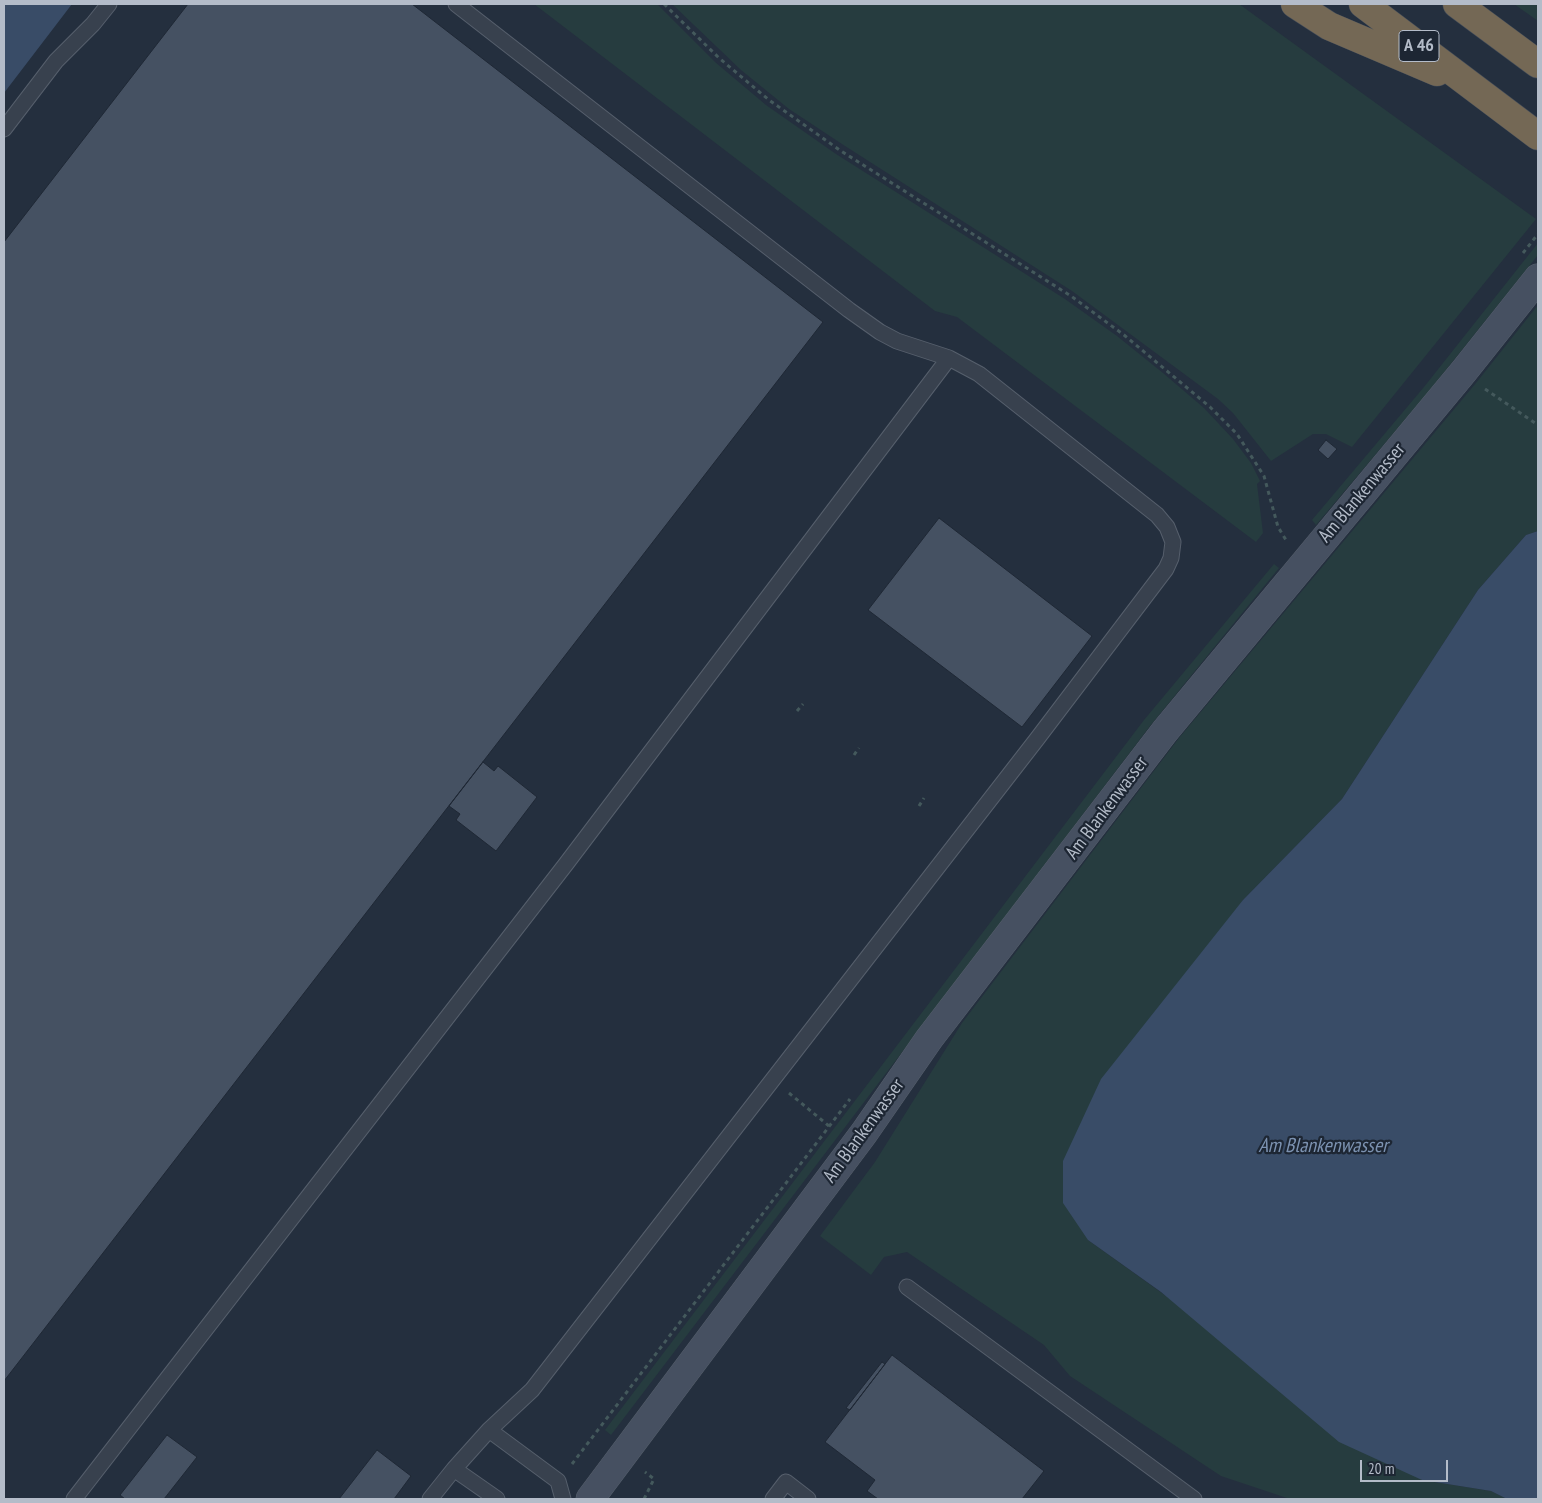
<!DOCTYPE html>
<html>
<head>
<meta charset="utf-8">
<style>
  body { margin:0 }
  #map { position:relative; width:1542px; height:1503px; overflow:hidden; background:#242f3e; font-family:"PT Sans Narrow",sans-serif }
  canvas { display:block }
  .frame { position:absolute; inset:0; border:5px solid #b4bcc9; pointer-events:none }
  .scale { position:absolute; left:1360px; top:1460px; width:88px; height:22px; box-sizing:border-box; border:2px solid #b4bcc9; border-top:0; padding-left:6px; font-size:15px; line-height:18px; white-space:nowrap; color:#b4bcc9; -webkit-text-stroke:4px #1d2633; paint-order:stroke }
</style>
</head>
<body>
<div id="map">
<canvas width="1542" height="1503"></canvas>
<div class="frame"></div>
<div class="scale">20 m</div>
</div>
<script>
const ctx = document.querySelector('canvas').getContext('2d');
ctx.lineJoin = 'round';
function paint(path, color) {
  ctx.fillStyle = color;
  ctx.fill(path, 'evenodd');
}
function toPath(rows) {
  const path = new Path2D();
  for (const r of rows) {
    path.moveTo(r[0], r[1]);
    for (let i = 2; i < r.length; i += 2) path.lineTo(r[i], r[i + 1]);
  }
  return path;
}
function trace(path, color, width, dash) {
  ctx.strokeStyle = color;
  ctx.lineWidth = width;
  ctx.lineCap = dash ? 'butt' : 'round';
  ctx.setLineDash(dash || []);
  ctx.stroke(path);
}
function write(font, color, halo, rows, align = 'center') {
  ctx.font = font + ' "PT Sans Narrow",sans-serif';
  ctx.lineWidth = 4.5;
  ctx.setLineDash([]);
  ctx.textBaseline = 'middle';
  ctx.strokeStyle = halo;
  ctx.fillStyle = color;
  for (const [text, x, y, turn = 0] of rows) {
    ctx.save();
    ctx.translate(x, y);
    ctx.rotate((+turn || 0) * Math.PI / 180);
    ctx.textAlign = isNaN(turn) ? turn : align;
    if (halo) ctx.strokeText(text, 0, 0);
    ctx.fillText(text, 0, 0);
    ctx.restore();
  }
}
paint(toPath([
  [534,4,657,4,715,62,766,105,836,154,1065,299,1117,336,1163,373,1204,408,1233,439,1251,463,1260,481,1257,484,1263,533,1256,542,957,317,935,311],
  [672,4,1239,4,1536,219,1352,447,1326,434,1313,434,1271,461,1233,413,1218,399,1072,291,845,146,789,109,741,70],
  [1514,4,1538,4,1538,21],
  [1538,243,1538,255,1429,391,1316,525,1312,520,1424,387],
  [1538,305,1538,531,1526,535,1478,590,1342,799,1243,900,1088,1240,1422,1480,1491,1491,1507,1499,1287,1498,1221,1476,1070,1376,1044,1345,907,1252,884,1257,871,1275,820,1236,875,1162,962,1023,1179,738,1476,383],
  [1274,564,1279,568,1150,726,611,1435,605,1430,1144,720]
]), '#263c3f');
paint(toPath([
  [4,4,72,4,4,93],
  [1538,531,1538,1499,1507,1499,1491,1491,1422,1480,1339,1442,1161,1292,1088,1240,1063,1203,1063,1161,1101,1079,1243,900,1342,799,1478,590,1526,535]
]), '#394c67');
const building = toPath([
  [188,4,412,4,823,322,4,1381,4,242,188,4],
  [1326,440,1337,449,1328,459,1318,450,1326,440],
  [939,518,1092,636,1022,727,868,610,939,518],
  [483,762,494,771,498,766,537,797,496,851,456,820,460,814,449,806,483,762],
  [892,1355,1044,1471,1022,1499,878,1499,867,1491,875,1480,825,1442,892,1355],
  [882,1362,885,1364,850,1410,846,1408,882,1362],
  [167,1435,197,1457,164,1499,125,1499,120,1495,167,1435],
  [377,1450,411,1476,394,1499,339,1499,377,1450]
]);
paint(building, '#455162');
trace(building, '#1f2835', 1);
const lane = toPath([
  [4,129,56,61,93,24,109,4],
  [907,1287,1194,1499],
  [489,1430,558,1481,563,1499],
  [454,1469,497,1499],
  [74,1499,566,864,949,358],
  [430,1499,454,1469,489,1430,532,1390,1037,739,1166,569,1171,558,1173,542,1167,527,1157,515,979,374,949,358,897,341,880,332,849,310,456,4],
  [773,1499,786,1482,808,1499]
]);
const secondary = toPath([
  [590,1499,864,1133,929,1039,1165,731,1464,371,1538,278]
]);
const highway = toPath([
  [1295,4,1329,26,1437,72],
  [1363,4,1538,136],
  [1457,4,1538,64]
]);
trace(lane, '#565f6c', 17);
trace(secondary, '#565f6c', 29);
trace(highway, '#434c59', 29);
trace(toPath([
  [664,4,719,58,769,100,841,151,1071,296,1124,335,1210,407,1237,434,1264,476,1278,527,1286,540],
  [1523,253,1538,234],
  [1485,389,1538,425],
  [797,711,803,704],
  [854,755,859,748],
  [919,806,924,798],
  [789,1093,829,1126],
  [572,1464,850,1099],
  [644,1499,654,1479,645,1472]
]), '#44595c', 3, [4, 4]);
trace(lane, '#38414e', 15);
trace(secondary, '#465061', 28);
trace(highway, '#746855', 28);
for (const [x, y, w] of [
  [1419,46,40]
]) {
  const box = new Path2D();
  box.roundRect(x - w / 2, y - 15.5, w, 31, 4);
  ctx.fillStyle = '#1d2633';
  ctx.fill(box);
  trace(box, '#b4bcc9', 1);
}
write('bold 18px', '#b4bcc9', null, [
  ["A 46",1419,46]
]);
write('19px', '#b4bcc9', '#1d2633', [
  ["Am Blankenwasser",1362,493,-50],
  ["Am Blankenwasser",1107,808,-53],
  ["Am Blankenwasser",864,1131,-54]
]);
write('italic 20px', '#7c92b1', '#1d2633', [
  ["Am Blankenwasser",1323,1146]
]);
</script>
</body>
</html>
